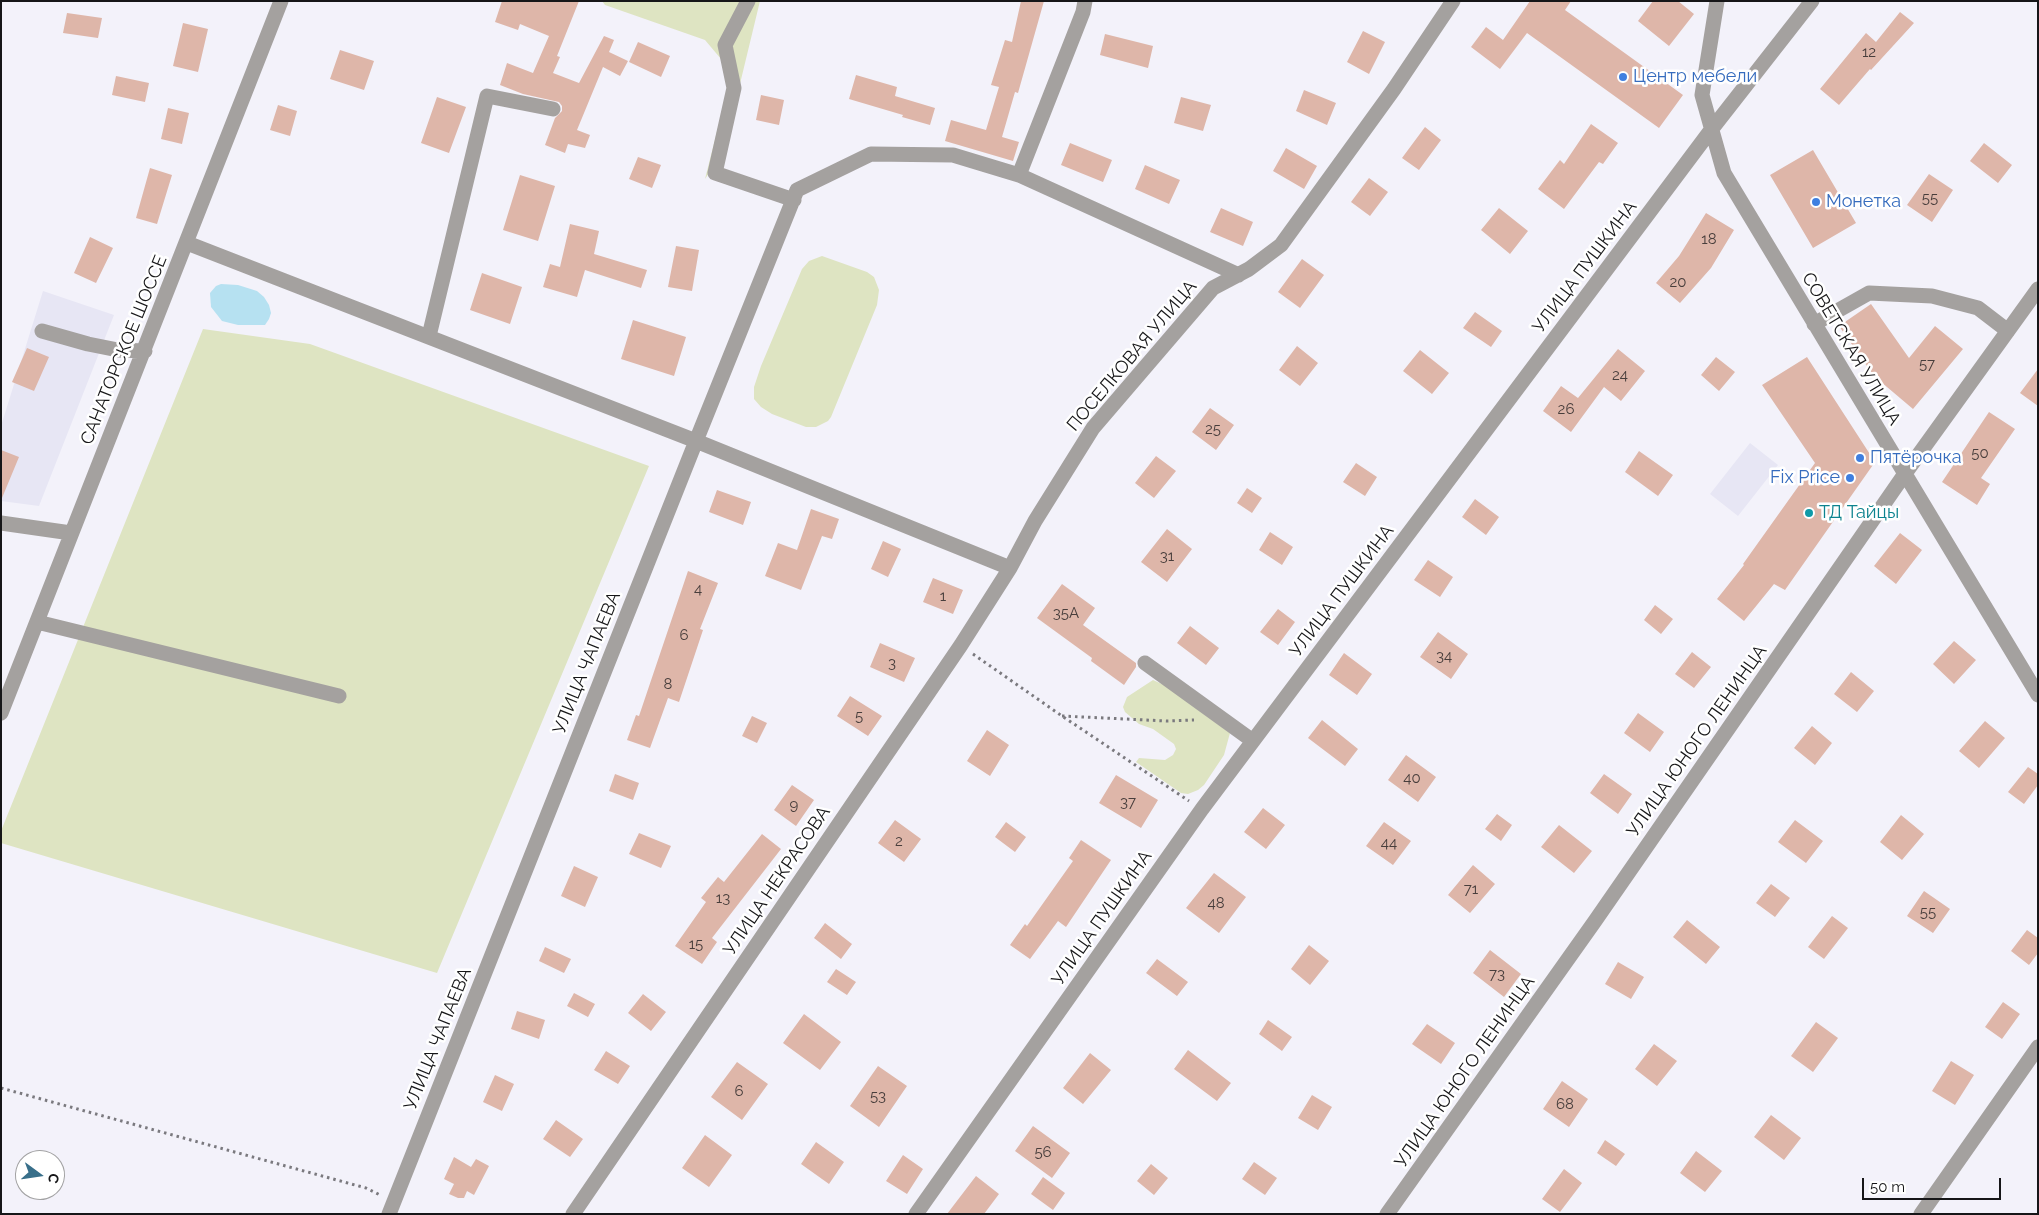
<!DOCTYPE html>
<html>
<head>
<meta charset="utf-8">
<style>
  body { margin:0 }
  #map { position:relative; width:2039px; height:1215px; overflow:hidden; background:#f3f2fa; font-family:Raleway,sans-serif }
  canvas { display:block }
  .frame { position:absolute; inset:0; border:2px solid #161618; pointer-events:none }
  .north { position:absolute; left:15px; top:1150px; width:50px; height:50px; box-sizing:border-box; background:#fff; border:1px solid #a2a2a3; border-radius:50%; rotate:104deg; font-size:14px; font-weight:700; line-height:20px; text-align:center; color:#161618 }
  .north::after { content:''; display:block; margin:auto; width:18px; height:22px; background:#386f8a; clip-path:polygon(50% 0,100% 100%,50% 72%,0 100%) }
  .scale { position:absolute; left:1862px; top:1178px; width:139px; height:22px; box-sizing:border-box; border:2px solid #161618; border-top:0; padding-left:6px; font-size:15px; line-height:18px; white-space:nowrap; color:#161618; -webkit-text-stroke:4px #fff; paint-order:stroke }
</style>
</head>
<body>
<div id="map">
<canvas width="2039" height="1215"></canvas>
<div class="frame"></div>
<div class="north">С</div>
<div class="scale">50 m</div>
</div>
<script>
const ctx = document.querySelector('canvas').getContext('2d');
ctx.lineJoin = 'round';
function paint(path, color) {
  ctx.fillStyle = color;
  ctx.fill(path, 'evenodd');
}
function toPath(rows) {
  const path = new Path2D();
  for (const r of rows) {
    path.moveTo(r[0], r[1]);
    for (let i = 2; i < r.length; i += 2) path.lineTo(r[i], r[i + 1]);
  }
  return path;
}
function trace(path, color, width, dash) {
  ctx.strokeStyle = color;
  ctx.lineWidth = width;
  ctx.lineCap = dash ? 'butt' : 'round';
  ctx.setLineDash(dash || []);
  ctx.stroke(path);
}
function write(font, color, halo, rows, align = 'center') {
  ctx.font = font + ' Raleway,sans-serif';
  ctx.lineWidth = 5;
  ctx.setLineDash([]);
  ctx.textBaseline = 'middle';
  ctx.strokeStyle = halo;
  ctx.fillStyle = color;
  for (const [text, x, y, turn = 0] of rows) {
    ctx.save();
    ctx.translate(x, y);
    ctx.rotate((+turn || 0) * Math.PI / 180);
    ctx.textAlign = isNaN(turn) ? turn : align;
    if (halo) ctx.strokeText(text, 0, 0);
    ctx.fillText(text, 0, 0);
    ctx.restore();
  }
}
paint(toPath([
  [43,291,114,315,39,506,1,501,1,426],
  [1750,443,1778,465,1738,516,1710,494]
]), '#e7e6f4');
paint(toPath([
  [602,1,760,1,724,150,705,179,732,72,705,40,605,5],
  [822,256,867,272,874,277,879,290,877,305,831,417,828,421,816,427,806,427,772,414,761,407,754,399,754,387,761,366,802,269,809,261],
  [203,329,310,344,649,466,437,973,1,843,1,831],
  [1153,680,1164,685,1230,733,1224,755,1204,785,1198,790,1188,794,1181,793,1136,762,1139,758,1165,760,1173,755,1176,749,1174,744,1153,729,1139,724,1125,712,1123,707,1127,697]
]), '#dee4c2');
paint(toPath([
  [221,284,238,285,257,291,264,297,269,305,271,313,269,319,265,325,238,325,222,321,211,307,210,293,216,286]
]), '#b6e1f1');
paint(toPath([
  [502,1,579,1,557,56,560,57,553,73,579,83,604,36,614,40,609,52,628,61,620,76,603,67,577,130,590,135,585,148,568,144,565,153,545,145,555,118,562,111,562,106,559,102,523,94,500,85,507,63,533,73,549,36,520,24,518,30,495,22],
  [1021,1,1044,1,1018,93,1015,92,1002,137,1019,142,1013,161,945,141,951,120,986,130,999,87,991,85,1005,40,1012,42],
  [1530,1,1571,1,1565,10,1683,95,1659,128,1527,33,1500,69,1471,47,1486,27,1503,40],
  [1653,1,1678,1,1694,14,1669,46,1638,21],
  [1900,12,1914,23,1871,70,1870,69,1839,105,1820,89,1866,33,1876,42],
  [67,13,102,18,98,38,63,33],
  [183,23,208,29,198,72,173,66],
  [1363,31,1385,42,1369,74,1347,62],
  [1105,34,1153,46,1148,68,1100,55],
  [638,42,670,56,661,77,629,62],
  [340,50,374,61,364,90,330,79],
  [856,75,897,87,895,96,935,108,930,125,902,117,903,115,849,99],
  [116,76,149,83,145,102,112,95],
  [1304,90,1336,103,1327,125,1296,111],
  [761,95,784,100,779,125,756,120],
  [437,97,466,107,449,153,421,143],
  [1181,97,1211,105,1203,131,1174,123],
  [278,105,297,111,290,136,270,130],
  [168,108,189,113,182,144,161,139],
  [1591,124,1618,143,1603,164,1599,162,1564,209,1538,189,1560,160,1564,164],
  [1425,127,1441,140,1419,170,1402,158],
  [1070,143,1112,160,1103,182,1061,165],
  [1984,143,2012,165,1998,183,1970,161],
  [1286,148,1317,166,1304,189,1273,171],
  [1813,150,1856,223,1813,248,1770,175],
  [638,157,661,165,652,188,629,179],
  [1145,165,1180,180,1169,204,1135,189],
  [150,168,172,175,157,224,136,218],
  [1929,174,1953,190,1932,222,1907,205],
  [520,175,555,186,538,241,503,230],
  [1369,178,1388,192,1370,216,1351,202],
  [1221,208,1253,222,1243,246,1210,232],
  [1499,208,1528,231,1510,254,1481,230],
  [1706,213,1734,230,1711,268,1680,303,1656,283,1679,256],
  [570,224,599,231,594,254,647,270,641,288,585,270,577,297,543,287,550,264,560,267],
  [90,237,113,248,96,283,74,273],
  [676,246,699,250,692,291,668,287],
  [1302,259,1324,275,1300,308,1278,292],
  [482,273,522,287,510,324,470,310],
  [1871,304,1909,358,1935,326,1963,349,1913,409,1874,376,1839,326],
  [1475,312,1502,331,1491,347,1463,328],
  [633,320,686,337,674,376,621,359],
  [1297,346,1318,363,1300,386,1279,370],
  [27,348,49,357,34,391,12,382],
  [1618,349,1645,371,1621,401,1604,387,1571,432,1543,411,1561,386,1578,398],
  [1420,350,1449,373,1432,394,1403,371],
  [1716,357,1735,372,1719,391,1701,375],
  [1807,357,1875,462,1785,590,1774,584,1744,621,1717,599,1744,565,1743,564,1815,463,1762,385],
  [2038,369,2038,406,2020,393],
  [1210,408,1234,425,1216,450,1192,432],
  [1989,412,2015,429,1981,478,1990,484,1977,505,1942,482],
  [1,450,19,457,2,498,1,498],
  [1639,451,1673,475,1658,496,1625,472],
  [1156,456,1176,471,1154,498,1135,483],
  [1356,463,1377,477,1365,496,1343,482],
  [1247,488,1262,498,1252,513,1237,503],
  [717,490,751,502,743,525,709,512],
  [1475,499,1499,517,1486,535,1462,517],
  [811,509,839,519,832,539,822,536,801,590,765,576,778,543,797,550],
  [1167,529,1192,549,1167,582,1141,562],
  [1270,532,1293,547,1282,565,1259,550],
  [1900,533,1922,550,1896,584,1874,566],
  [883,541,901,549,888,577,871,569],
  [1428,560,1453,577,1440,597,1414,580],
  [688,571,718,583,700,629,703,630,679,702,668,698,650,748,627,740,636,715,639,716],
  [933,578,963,590,953,614,923,602],
  [1062,584,1095,608,1083,625,1136,663,1136,667,1124,685,1091,661,1092,658,1037,618],
  [1655,605,1673,619,1661,634,1644,620],
  [1278,609,1295,622,1278,645,1260,632],
  [1190,626,1219,648,1206,665,1177,643],
  [1438,632,1468,654,1451,679,1420,657],
  [1954,641,1976,660,1954,684,1933,664],
  [880,643,915,658,904,682,870,667],
  [1692,652,1711,667,1694,688,1675,674],
  [1344,653,1372,674,1357,695,1329,675],
  [1851,672,1874,691,1857,712,1834,694],
  [850,696,882,716,868,736,837,716],
  [1638,713,1664,732,1650,752,1624,733],
  [752,716,767,723,757,743,742,736],
  [1322,720,1358,749,1345,766,1308,738],
  [1985,721,2005,738,1979,768,1959,751],
  [1812,726,1832,743,1815,765,1794,748],
  [987,730,1009,745,990,776,967,761],
  [1406,755,1436,777,1418,802,1388,780],
  [2028,767,2038,774,2038,785,2024,804,2008,792],
  [615,774,639,783,633,800,609,791],
  [1604,774,1632,794,1618,814,1590,793],
  [1116,775,1158,800,1141,828,1099,803],
  [792,785,814,800,796,826,774,810],
  [1263,808,1285,825,1266,849,1244,832],
  [1497,814,1512,825,1501,841,1485,829],
  [1901,815,1924,834,1902,860,1880,842],
  [895,820,921,839,904,862,878,843],
  [1795,820,1823,841,1806,863,1778,842],
  [1006,822,1026,837,1015,852,995,837],
  [1384,822,1411,841,1393,865,1366,846],
  [1559,825,1592,851,1574,873,1541,847],
  [639,833,671,846,661,868,629,854],
  [762,834,781,849,712,938,717,942,702,964,675,946,706,902,701,898,718,877,724,882],
  [1081,840,1111,860,1066,927,1058,921,1030,959,1010,945,1025,924,1027,926,1073,861,1069,858],
  [1473,865,1495,884,1470,913,1448,895],
  [574,866,598,877,585,907,561,896],
  [1214,873,1246,897,1219,933,1186,908],
  [1771,884,1790,898,1775,917,1756,903],
  [1924,891,1950,909,1933,933,1907,916],
  [1832,916,1848,928,1824,959,1808,947],
  [1687,920,1720,947,1706,964,1673,937],
  [825,923,852,944,841,959,814,938],
  [2027,930,2038,938,2038,953,2029,965,2011,951],
  [1309,945,1329,961,1310,985,1291,969],
  [545,947,571,959,564,973,539,961],
  [1490,950,1521,974,1504,997,1473,973],
  [1157,959,1188,982,1177,996,1146,973],
  [1618,962,1644,977,1631,999,1605,984],
  [836,969,856,982,847,995,827,982],
  [574,993,595,1004,588,1017,567,1006],
  [643,994,666,1012,651,1031,628,1013],
  [2003,1002,2020,1014,2002,1039,1985,1027],
  [517,1011,545,1020,539,1039,511,1029],
  [804,1014,841,1042,820,1070,783,1043],
  [1268,1020,1292,1037,1282,1051,1259,1034],
  [1816,1022,1838,1038,1813,1072,1791,1056],
  [1427,1024,1455,1043,1441,1064,1412,1044],
  [1654,1044,1677,1061,1657,1086,1635,1069],
  [1188,1050,1231,1083,1217,1101,1174,1069],
  [606,1051,630,1066,618,1084,594,1070],
  [1090,1053,1111,1070,1083,1104,1063,1088],
  [1951,1061,1974,1075,1955,1105,1932,1091],
  [737,1062,768,1084,742,1120,711,1097],
  [878,1066,907,1086,879,1127,850,1106],
  [495,1075,514,1084,502,1111,483,1102],
  [1562,1081,1588,1099,1569,1127,1543,1109],
  [1312,1095,1332,1107,1318,1130,1298,1118],
  [1771,1115,1801,1138,1784,1160,1754,1137],
  [556,1120,583,1139,570,1157,543,1139],
  [1033,1126,1070,1153,1052,1178,1015,1151],
  [705,1135,732,1155,709,1187,682,1168],
  [1605,1140,1625,1154,1616,1166,1597,1153],
  [816,1142,844,1162,829,1184,801,1164],
  [1696,1151,1722,1171,1705,1192,1680,1173],
  [903,1155,923,1169,907,1194,886,1181],
  [454,1157,471,1167,476,1159,489,1166,474,1195,467,1191,464,1198,458,1198,449,1194,454,1184,444,1179],
  [1254,1162,1277,1178,1265,1195,1242,1179],
  [1151,1164,1168,1178,1154,1195,1137,1181],
  [1564,1169,1582,1183,1560,1212,1542,1199],
  [976,1176,999,1194,984,1214,947,1214],
  [1043,1177,1065,1193,1053,1210,1031,1194]
]), '#deb6a9');
trace(toPath([
  [973,654,1062,716,1189,801],
  [1062,716,1166,721,1194,720],
  [1,1088,366,1188,380,1195]
]), '#7a797e', 3, [2.5, 4]);
trace(toPath([
  [748,1,725,45,734,88,715,173,794,200],
  [1717,1,1702,95,1724,173,2038,695],
  [1019,175,1083,12,1085,1],
  [187,243,696,441,797,190,871,154,953,155,1019,175,1239,275],
  [1814,324,1869,293,1932,296,1978,308,2008,331],
  [42,331,88,344,118,350,145,351],
  [429,336,487,96,553,109],
  [1,523,71,533],
  [37,622,339,696],
  [1145,663,1253,741],
  [1,713,281,1],
  [389,1214,696,441,1010,568],
  [573,1214,961,645,1010,568,1035,521,1093,428,1213,288,1249,269,1281,245,1394,89,1453,1],
  [916,1214,1202,809,1711,130,1812,1],
  [1387,1214,1595,921,1904,475,2038,289],
  [1921,1214,2038,1047]
]), '#a4a19f', 15);
for (const [x, y, r, color] of [
  [1623,77,5,"#3f7fe0"],
  [1816,202,5,"#3f7fe0"],
  [1860,458,5,"#3f7fe0"],
  [1850,478,5,"#3f7fe0"],
  [1809,513,5,"#0f9aa8"]
]) {
  const dot = new Path2D();
  dot.arc(x, y, r, 0, 2 * Math.PI);
  ctx.fillStyle = color;
  ctx.fill(dot);
  trace(dot, '#fff', 2);
}
write('15px', '#483e3c', null, [
  ["12",1869,52],
  ["55",1930,198],
  ["18",1709,239],
  ["20",1678,282],
  ["57",1927,364],
  ["24",1620,375],
  ["26",1566,409],
  ["25",1213,429],
  ["50",1980,453],
  ["31",1167,556],
  ["4",698,589],
  ["1",943,596],
  ["35А",1066,613],
  ["6",684,635],
  ["34",1444,656],
  ["3",892,663],
  ["8",668,684],
  ["5",859,716],
  ["40",1412,778],
  ["37",1128,802],
  ["9",794,805],
  ["2",899,841],
  ["44",1389,843],
  ["71",1471,889],
  ["13",723,898],
  ["48",1216,903],
  ["55",1928,912],
  ["15",696,944],
  ["73",1497,974],
  ["6",739,1091],
  ["53",878,1096],
  ["68",1565,1104],
  ["56",1043,1152]
]);
write('18px', '#366cbe', '#fff', [
  ["Центр мебели",1633,77],
  ["Монетка",1826,202],
  ["Пятёрочка",1870,458],
  ["Fix Price",1840,478,"right"]
], 'left');
write('18px', '#161618', '#fff', [
  ["УЛИЦА ПУШКИНА",1585,267,-53],
  ["СОВЕТСКАЯ УЛИЦА",1851,349,59],
  ["САНАТОРСКОЕ ШОССЕ",124,350,-68],
  ["ПОСЕЛКОВАЯ УЛИЦА",1132,356,-50],
  ["УЛИЦА ПУШКИНА",1342,591,-53],
  ["УЛИЦА ЧАПАЕВА",587,663,-68],
  ["УЛИЦА ЮНОГО ЛЕНИНЦА",1697,741,-55],
  ["УЛИЦА НЕКРАСОВА",777,881,-56],
  ["УЛИЦА ПУШКИНА",1102,918,-55],
  ["УЛИЦА ЧАПАЕВА",438,1039,-68],
  ["УЛИЦА ЮНОГО ЛЕНИНЦА",1465,1072,-55]
]);
write('18px', '#0d838f', '#fff', [
  ["ТД Тайцы",1819,513]
], 'left');
</script>
</body>
</html>
